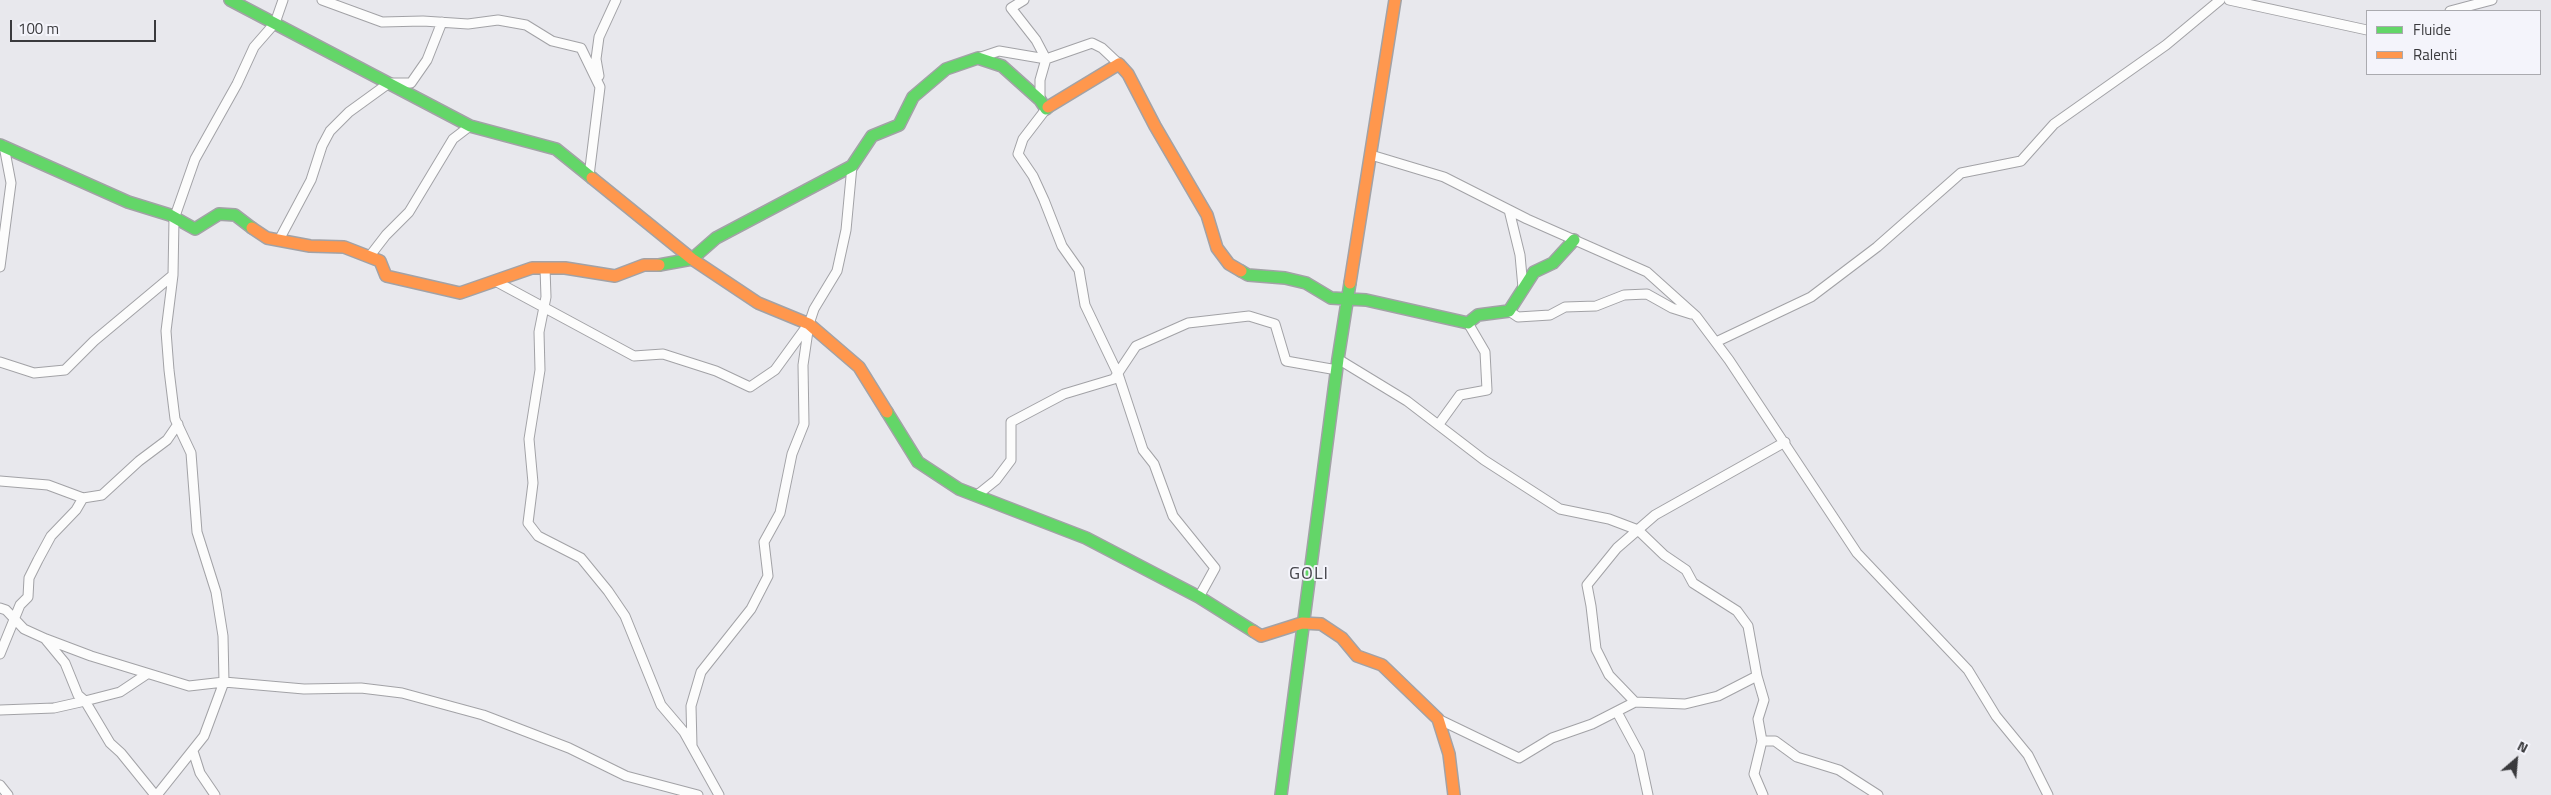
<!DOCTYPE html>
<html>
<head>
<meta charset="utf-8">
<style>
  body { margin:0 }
  #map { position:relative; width:2551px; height:795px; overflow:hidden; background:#e8e8ed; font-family:"Titillium Web",sans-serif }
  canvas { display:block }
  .legend { position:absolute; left:2366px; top:10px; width:175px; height:65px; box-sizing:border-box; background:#f4f4fb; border:1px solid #aaaaaf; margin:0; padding:6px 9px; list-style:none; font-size:15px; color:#3a3a3d }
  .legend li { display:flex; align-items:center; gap:10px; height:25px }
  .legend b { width:25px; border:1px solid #aaaaaf }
  .north { position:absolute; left:2491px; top:735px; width:50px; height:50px; -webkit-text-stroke:4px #f4f4fb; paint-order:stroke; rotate:27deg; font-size:14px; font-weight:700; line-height:20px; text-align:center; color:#3a3a3d }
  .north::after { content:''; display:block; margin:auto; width:18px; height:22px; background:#3a3a3d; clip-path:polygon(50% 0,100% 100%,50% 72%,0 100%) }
  .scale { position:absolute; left:10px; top:20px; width:146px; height:22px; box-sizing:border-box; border:2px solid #3a3a3d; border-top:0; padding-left:6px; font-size:15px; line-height:18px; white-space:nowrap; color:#3a3a3d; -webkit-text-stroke:4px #f4f4fb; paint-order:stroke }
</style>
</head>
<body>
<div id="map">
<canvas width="2551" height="795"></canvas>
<ul class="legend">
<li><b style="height:6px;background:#63d668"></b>Fluide</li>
<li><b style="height:6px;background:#ff974d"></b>Ralenti</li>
</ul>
<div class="north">N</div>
<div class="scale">100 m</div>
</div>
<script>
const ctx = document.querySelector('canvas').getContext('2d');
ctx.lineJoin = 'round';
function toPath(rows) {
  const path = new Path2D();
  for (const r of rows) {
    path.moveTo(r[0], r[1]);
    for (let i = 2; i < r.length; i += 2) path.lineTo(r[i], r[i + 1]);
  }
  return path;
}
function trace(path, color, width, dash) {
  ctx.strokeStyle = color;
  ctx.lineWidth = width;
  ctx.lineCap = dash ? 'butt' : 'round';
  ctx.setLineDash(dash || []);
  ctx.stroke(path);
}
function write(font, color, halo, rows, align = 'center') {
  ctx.font = font + ' "Titillium Web",sans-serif';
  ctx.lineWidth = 4;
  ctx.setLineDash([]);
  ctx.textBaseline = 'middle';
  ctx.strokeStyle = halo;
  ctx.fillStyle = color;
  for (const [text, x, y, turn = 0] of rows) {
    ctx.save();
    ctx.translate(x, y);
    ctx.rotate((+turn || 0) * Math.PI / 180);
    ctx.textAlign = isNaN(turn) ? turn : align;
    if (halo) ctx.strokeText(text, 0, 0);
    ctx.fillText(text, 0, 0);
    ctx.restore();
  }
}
const street = toPath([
  [322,0,382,22,423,21,468,24,498,20,526,25,552,41,581,48,600,87,589,176],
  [1024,0,1011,8,1036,40,1046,59,1040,80,1040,100],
  [2229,0,2367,30],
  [2450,11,2492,0],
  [978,58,999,51,1046,59,1092,43,1102,48,1119,64],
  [599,76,596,59,599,37,616,0],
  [1046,109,1023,139,1018,154,1033,176,1044,200,1062,246,1079,270,1085,305,1118,374,1143,450,1154,464,1173,516,1215,568,1199,597],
  [1371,155,1444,177,1527,219,1647,272,1696,316,1729,360,1857,553,1968,670,1996,716,2028,755,2048,795],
  [1509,210,1520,255,1523,288],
  [279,240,311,180,322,146,330,131,349,112,389,83,411,83,427,60,442,22],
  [369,257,386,235,409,212,453,139,470,126],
  [0,267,11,183,4,146],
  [545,268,546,297,539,332,540,370,529,439,533,483,528,523,538,536,581,558,608,591,625,616,661,705,684,732,719,795],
  [497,282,634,356,663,354,716,371,750,387,775,370,807,326],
  [1509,311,1518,317,1550,315,1565,307,1596,306,1624,295,1647,294,1672,308,1691,314],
  [1716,342,1811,297,1877,247,1961,173,2021,161,2054,124,2166,45,2220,0],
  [1338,359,1407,401,1484,460,1560,509,1609,519,1638,530,1664,555,1686,570,1693,583,1737,611,1748,626,1757,676,1764,700,1758,719,1762,741,1775,741,1797,757,1839,770,1878,795],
  [0,362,34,373,65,370,94,341,173,275],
  [1439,424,1460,395,1487,390,1485,352,1468,323],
  [0,481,48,485,83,498,102,495,139,461,167,440,178,424],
  [976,496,996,480,1011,460,1011,422,1064,394,1114,379,1136,346,1188,323,1249,316,1275,324,1286,361,1337,370],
  [0,608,6,610,24,629,46,639,91,656,189,686,224,682,304,689,361,688,402,693,483,715,569,748,626,776,698,795],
  [46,640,65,663,78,695,85,701,110,743,121,753,155,795],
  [0,654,20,605,28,597,29,578,38,560,51,536,76,510,83,498],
  [1635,702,1609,675,1596,649,1591,606,1587,585,1617,548,1655,515,1785,442],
  [0,710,54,708,85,701,120,692,147,674],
  [1617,712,1639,753,1648,795],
  [1438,719,1519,758,1552,738,1592,724,1635,702,1685,704,1718,696,1757,676],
  [1762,741,1754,774,1763,795],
  [692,746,691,706,701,672,751,609,768,576,764,542,780,513,792,454,804,424,803,365,809,324,814,309,837,271,846,230,852,166],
  [193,751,200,773,215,795],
  [0,785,8,795],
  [157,795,204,736,224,682,223,636,216,592,197,532,191,453,175,419,169,370,166,331,173,275,174,219,195,159,237,84,254,47,275,23,283,0]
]);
const fast = toPath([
  [230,0,470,126,556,149,592,178],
  [0,145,128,202,170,215,195,229,219,214,235,215,252,228],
  [659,265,692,259,716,238,852,166,872,136,899,125,913,97,946,69,978,58,1002,66,1040,100,1046,109,1048,107],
  [1241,271,1248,275,1285,278,1306,283,1331,298,1366,300,1468,323,1478,315,1509,311,1534,272,1553,263,1574,240],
  [887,412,918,462,959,489,1086,538,1199,597,1253,631],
  [1281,795,1338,359,1350,283]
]);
const slow = toPath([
  [1048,107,1119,64,1128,74,1155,126,1207,215,1217,248,1229,264,1241,271],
  [592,178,692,259,758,303,809,324,859,367,887,412],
  [252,228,267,238,310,246,344,247,380,261,386,276,460,293,532,268,565,268,615,276,644,265,659,265],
  [1350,283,1395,0],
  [1253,631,1261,636,1302,623,1321,624,1342,638,1357,656,1382,665,1438,719,1449,754,1454,795]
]);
trace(street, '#a2a2a6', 11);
trace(fast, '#a2a2a6', 14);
trace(slow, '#a2a2a6', 14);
trace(street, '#fcfcfc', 9);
trace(fast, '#63d668', 11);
trace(slow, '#ff974d', 11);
ctx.letterSpacing = '1px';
write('18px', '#46464c', '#f4f4fb', [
  ["GOLI",1309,575]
]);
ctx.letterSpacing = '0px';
</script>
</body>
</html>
